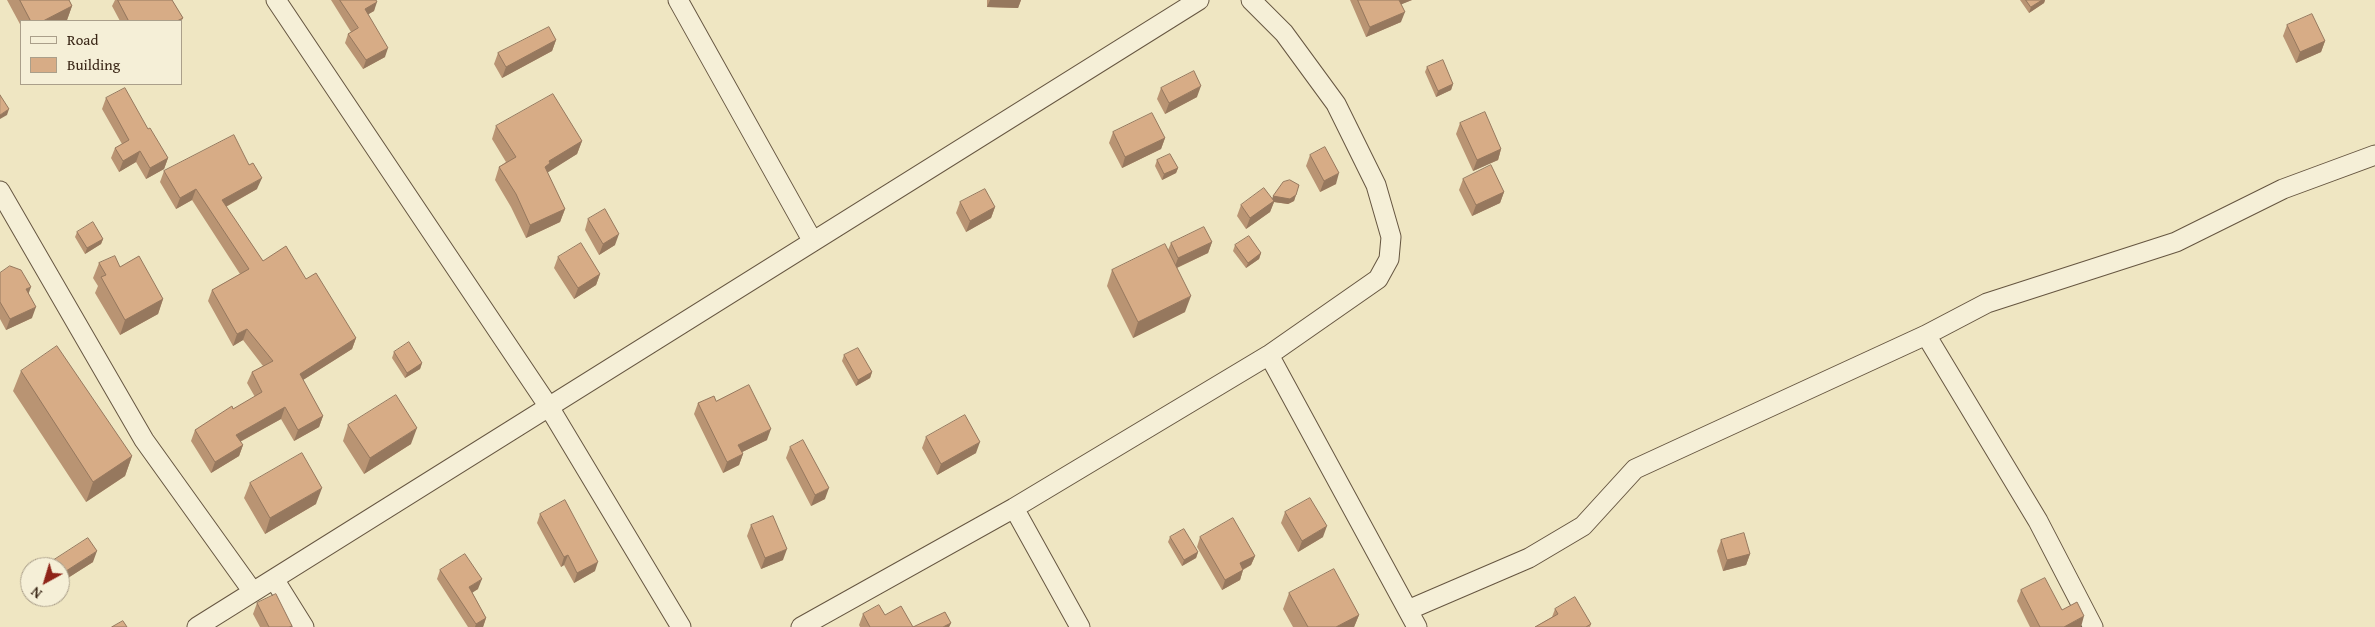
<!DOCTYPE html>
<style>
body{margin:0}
#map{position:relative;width:2375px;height:627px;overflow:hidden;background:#efe6c2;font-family:"Gentium Book Plus",serif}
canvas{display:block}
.legend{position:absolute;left:20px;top:20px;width:162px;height:65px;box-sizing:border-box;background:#f5efd7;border:1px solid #aa9f8a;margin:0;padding:6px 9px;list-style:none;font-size:15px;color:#392616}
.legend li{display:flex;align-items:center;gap:10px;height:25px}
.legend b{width:25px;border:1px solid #aa9f8a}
.north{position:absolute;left:20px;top:557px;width:50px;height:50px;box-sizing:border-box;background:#f5efd7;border:1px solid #aa9f8a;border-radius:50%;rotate:219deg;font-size:14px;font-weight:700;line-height:20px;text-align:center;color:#392616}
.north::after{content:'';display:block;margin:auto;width:18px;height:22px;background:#8f2418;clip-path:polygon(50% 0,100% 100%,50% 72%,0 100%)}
</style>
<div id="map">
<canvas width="2375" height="627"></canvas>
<ul class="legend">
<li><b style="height:6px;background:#f5efd7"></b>Road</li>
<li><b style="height:14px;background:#d7ac86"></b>Building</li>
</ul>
<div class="north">N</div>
</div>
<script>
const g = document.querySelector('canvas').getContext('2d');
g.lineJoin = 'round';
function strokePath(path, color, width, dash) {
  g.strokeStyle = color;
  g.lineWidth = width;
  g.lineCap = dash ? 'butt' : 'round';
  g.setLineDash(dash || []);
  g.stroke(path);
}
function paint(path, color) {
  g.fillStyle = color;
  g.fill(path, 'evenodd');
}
const street = new Path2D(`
 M276,0L549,407L681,627
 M678,0L812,240
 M1251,0L1284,33L1336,104L1376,185L1391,237L1389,259L1378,279L1269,355L1417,627
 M0,191L144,440L253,592
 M1926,335L2038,521L2093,627
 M1014,508L1080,627
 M274,579L304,627
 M1408,610L1529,558L1583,526L1635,469L1926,335L1987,303L2176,242L2283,189L2375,155
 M197,627L1199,0
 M801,627L1014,508L1269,355`);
strokePath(street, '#665641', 21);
strokePath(street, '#f5efd7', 19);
paint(new Path2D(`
 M7,0H69L72,6L67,20L65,21H21V26Z
 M115,0H172L183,18L181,22L120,21L112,6Z
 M331,0H376L374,11L368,14L385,57L363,69L345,43L348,34L351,32Z
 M987,0H1021L1018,8L987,7Z
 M1350,0H1412L1401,4V22L1366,37Z
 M2020,0H2045L2044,3L2029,13Z
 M2287,25L2325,41L2321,52L2296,63L2283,36Z
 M556,40L552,51L502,78L494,64L498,53Z
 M1427,67L1453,84L1451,90L1436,97L1425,72Z
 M1161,88L1197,97L1165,114L1157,99Z
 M106,98L148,129L168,158L164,169L146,179L136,162L119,172L111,158L115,148L122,144L102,109Z
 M1460,123L1501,149L1498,160L1473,171L1456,134Z
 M496,126L582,141L577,154L547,172L565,209L560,222L526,238L511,207L495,180L499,167L506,162L492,139Z
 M1113,132L1165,138L1161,149L1122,168L1109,143Z
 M1310,155L1336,184L1320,192L1306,166Z
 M1157,160L1178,168L1176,173L1162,180L1155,166Z
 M164,171L257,189L226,207L263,261L306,279L356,338L352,349L303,380L323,416L319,427L294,441L281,419L240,442L243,445L239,456L211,473L191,441L195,430L255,397L247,383L252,372L263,366L243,340L233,346L208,301L212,290L240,274L192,200L176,209L160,182Z
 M1463,179L1504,192L1500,203L1472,216L1459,190Z
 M1299,185L1294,201L1288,204L1274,202L1270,212L1246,229L1237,216L1241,205L1272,199Z
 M960,202L995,207L991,218L966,232L956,213Z
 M588,219L615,245L599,255L585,230Z
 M77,232L103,239L101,244L85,254L75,237Z
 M1212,242L1208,253L1177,268L1185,312L1133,338L1107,286L1112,270L1168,250L1171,243Z
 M1235,245L1261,253L1259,259L1246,268L1233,251Z
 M558,257L600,274L596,285L574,299L554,268Z
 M99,263L120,267L163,299L158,314L120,335L95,293L98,286L93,278Z
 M0,273L29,294L32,318L6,330L0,319Z
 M394,352L422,363L420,369L405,378L392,358Z
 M844,355L872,372L870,378L856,386L842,361Z
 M21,371L132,456L125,476L86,502L13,391Z
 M716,401L767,440L742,452L743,454L739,465L723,473L694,414L698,403Z
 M348,425L411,444L364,474L343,441Z
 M926,437L976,453L937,475L922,448Z
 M790,447L825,499L811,506L786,458Z
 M250,483L316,504L265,534L244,498Z
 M1285,512L1323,537L1298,552L1281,523Z
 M540,514L595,571L574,583L564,565L561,567L537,523Z
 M751,525L783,560L761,569L747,536Z
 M1170,537L1198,552L1196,558L1182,566L1168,542Z
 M1200,537L1255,556L1251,565L1243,570L1240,580L1222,590L1197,547Z
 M1721,540L1750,554L1746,565L1723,571L1717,551Z
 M54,560L93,562L60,583V567H52Z
 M440,570L478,589L472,592L486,618L483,627H468L437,579Z
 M2021,590L2062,610L2081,627H2030L2017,601Z
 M1289,593L1359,615L1354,627H1293L1283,609Z
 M257,603L291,627H260L253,614Z
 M1555,609L1591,624L1590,627H1535L1552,617Z
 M863,614L885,615L913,627L951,623L949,627H860L859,625Z`), '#b99473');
paint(new Path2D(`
 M990,0H1021L1018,8L987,7Z
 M1397,0H1412L1395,7Z
 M2042,0H2045L2044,3L2029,13L2031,7Z
 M377,2L374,11L362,18L365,9Z
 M72,6L67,20L65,21H43Z
 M1405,12L1401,22L1366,37L1370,27Z
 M556,40L552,51L502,78L506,67Z
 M2325,41L2321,52L2296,63L2300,52Z
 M388,48L385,57L363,69L366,60Z
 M1453,84L1451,90L1436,97L1438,91Z
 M1201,86L1197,97L1165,114L1169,103Z
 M9,109L7,115L0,119V115Z
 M1165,138L1161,149L1122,168L1125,157Z
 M582,141L577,154L547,173L545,167L549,161Z
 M1501,149L1498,160L1473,171L1477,160Z
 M140,151L136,162L119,172L123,161Z
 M168,158L164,169L146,179L150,168Z
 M1178,168L1176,173L1162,180L1164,174Z
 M1339,173L1336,184L1320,192L1324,181Z
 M262,178L257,189L218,211L222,200Z
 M196,189L192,200L176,209L180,198Z
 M1504,192L1500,203L1472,216L1476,205Z
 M1296,195L1294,201L1288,204L1274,202L1270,212L1246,229L1250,218L1271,202L1273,196Z
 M995,207L991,218L966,232L970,221Z
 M565,209L560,222L526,238L530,225Z
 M619,234L615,245L599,255L603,244Z
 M103,239L101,244L85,254L87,248Z
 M1212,242L1208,253L1174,269L1178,258Z
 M1261,253L1259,259L1246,268L1248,263Z
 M600,274L596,285L574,299L578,288Z
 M31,287L27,298L26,289Z
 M1191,296L1185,312L1133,338L1138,322Z
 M163,299L158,314L120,335L125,320Z
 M36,307L32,318L6,330L10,319Z
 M247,329L243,340L233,346L237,334Z
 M356,338L352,349L295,385L300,374Z
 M422,363L420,369L405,378L407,373Z
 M872,372L870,378L856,386L858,380Z
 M285,407L281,419L232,446L236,435Z
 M323,416L319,427L294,441L298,430Z
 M417,428L411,444L364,474L370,458Z
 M771,429L767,440L734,456L738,445Z
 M980,442L976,453L937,475L941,464Z
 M243,445L239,456L211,473L215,462Z
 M743,454L739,465L723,473L727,462Z
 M132,456L125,476L86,502L93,482Z
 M322,488L316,504L265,534L270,518Z
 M829,488L825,499L811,506L815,495Z
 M1327,526L1323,537L1298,552L1302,541Z
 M787,549L783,560L761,569L765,558Z
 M97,551L93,562L60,583V580L63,573Z
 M1198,552L1196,558L1182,566L1184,560Z
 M1750,554L1746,565L1723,571L1727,560Z
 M568,555L564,565L561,567L564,557Z
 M1255,556L1251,565L1236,573L1240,563Z
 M598,562L595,571L574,583L577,573Z
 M1243,570L1240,580L1222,590L1225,580Z
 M482,579L478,589L466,597L469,587Z
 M1359,615L1354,627H1336Z
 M2084,616L2081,627H2064Z
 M486,618L483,627H475L476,624Z
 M951,623L949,627H943Z`), '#96785e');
const building = new Path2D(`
 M20,0H69L72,6L43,21H31Z
 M118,0H172L183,18L177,21H129Z
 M340,0H376L377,2L365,9L388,48L366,60L348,34L358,28Z
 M1358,0H1399L1405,12L1370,27Z
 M2026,0H2042L2031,7Z
 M2312,14L2325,41L2300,52L2287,25Z
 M549,27L556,40L506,67L498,53Z
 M1443,60L1453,84L1438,91L1427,67Z
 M1194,71L1201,86L1169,103L1161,88Z
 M125,88L148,129L150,128L168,158L150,168L140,151L123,161L115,148L129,140L106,98Z
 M553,94L582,141L549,161L550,163L545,167L565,209L530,225L516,194L499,167L516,157L496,126Z
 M0,95L9,109L0,115Z
 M1485,112L1501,149L1477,160L1460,123Z
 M1152,113L1165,138L1125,157L1113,132Z
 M234,135L249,165L253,163L262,178L222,200L263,261L286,246L306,279L316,273L356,338L300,374L323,416L298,430L285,407L236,435L243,445L215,462L195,430L232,406L233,409L262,392L252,372L273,361L247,329L237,334L212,290L249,269L196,189L180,198L164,171Z
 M1325,147L1339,173L1324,181L1310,155Z
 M1170,154L1178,168L1164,174L1157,160Z
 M1491,165L1504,192L1476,205L1463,179Z
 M1290,180L1299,185L1296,195L1290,199L1273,196L1283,182Z
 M1264,188L1274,201L1250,218L1241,205Z
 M985,189L995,207L970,221L960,202Z
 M605,209L619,234L603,244L588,219Z
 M93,222L103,239L87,248L77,232Z
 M1204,227L1212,242L1178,258L1171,243Z
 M1249,236L1261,253L1248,263L1235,245Z
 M581,243L600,274L578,288L558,257Z
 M1165,244L1191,296L1138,322L1112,270Z
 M115,256L120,267L139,256L163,299L125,320L101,277L106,275L99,263Z
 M10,266L21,270L31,287L26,289L36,307L10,319L0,302V273Z
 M409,342L422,363L407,373L394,352Z
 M57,346L132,456L93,482L21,371Z
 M858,348L872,372L858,380L844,355Z
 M749,385L771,429L738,445L743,454L727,462L698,403L714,396L716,401Z
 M396,395L417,428L370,458L348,425Z
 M965,415L980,442L941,464L926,437Z
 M803,440L829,488L815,495L790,447Z
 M302,453L322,488L270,518L250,483Z
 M1310,498L1327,526L1302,541L1285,512Z
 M565,500L598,562L577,573L568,555L564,557L540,514Z
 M773,516L787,549L765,558L751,525Z
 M1233,518L1255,556L1240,563L1243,570L1225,580L1200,537Z
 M1184,529L1198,552L1184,560L1170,537Z
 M1744,533L1750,554L1727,560L1721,540Z
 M88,538L97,551L63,573L60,569V567H59L54,560Z
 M465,554L482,579L469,587L486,618L476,624L440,570Z
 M1334,569L1359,615L1336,627H1308L1289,593Z
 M2045,578L2062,610L2077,602L2084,616L2064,627H2040L2021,590Z
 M276,594L292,626L289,627H269L257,603Z
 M1575,597L1591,624L1586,627H1535L1558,614L1555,609Z
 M879,605L885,615L901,606L913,627L945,612L951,623L943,627H870L863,614Z
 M123,621L127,627H112Z`);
paint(building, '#d7ac86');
strokePath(building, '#96785e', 1);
</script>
